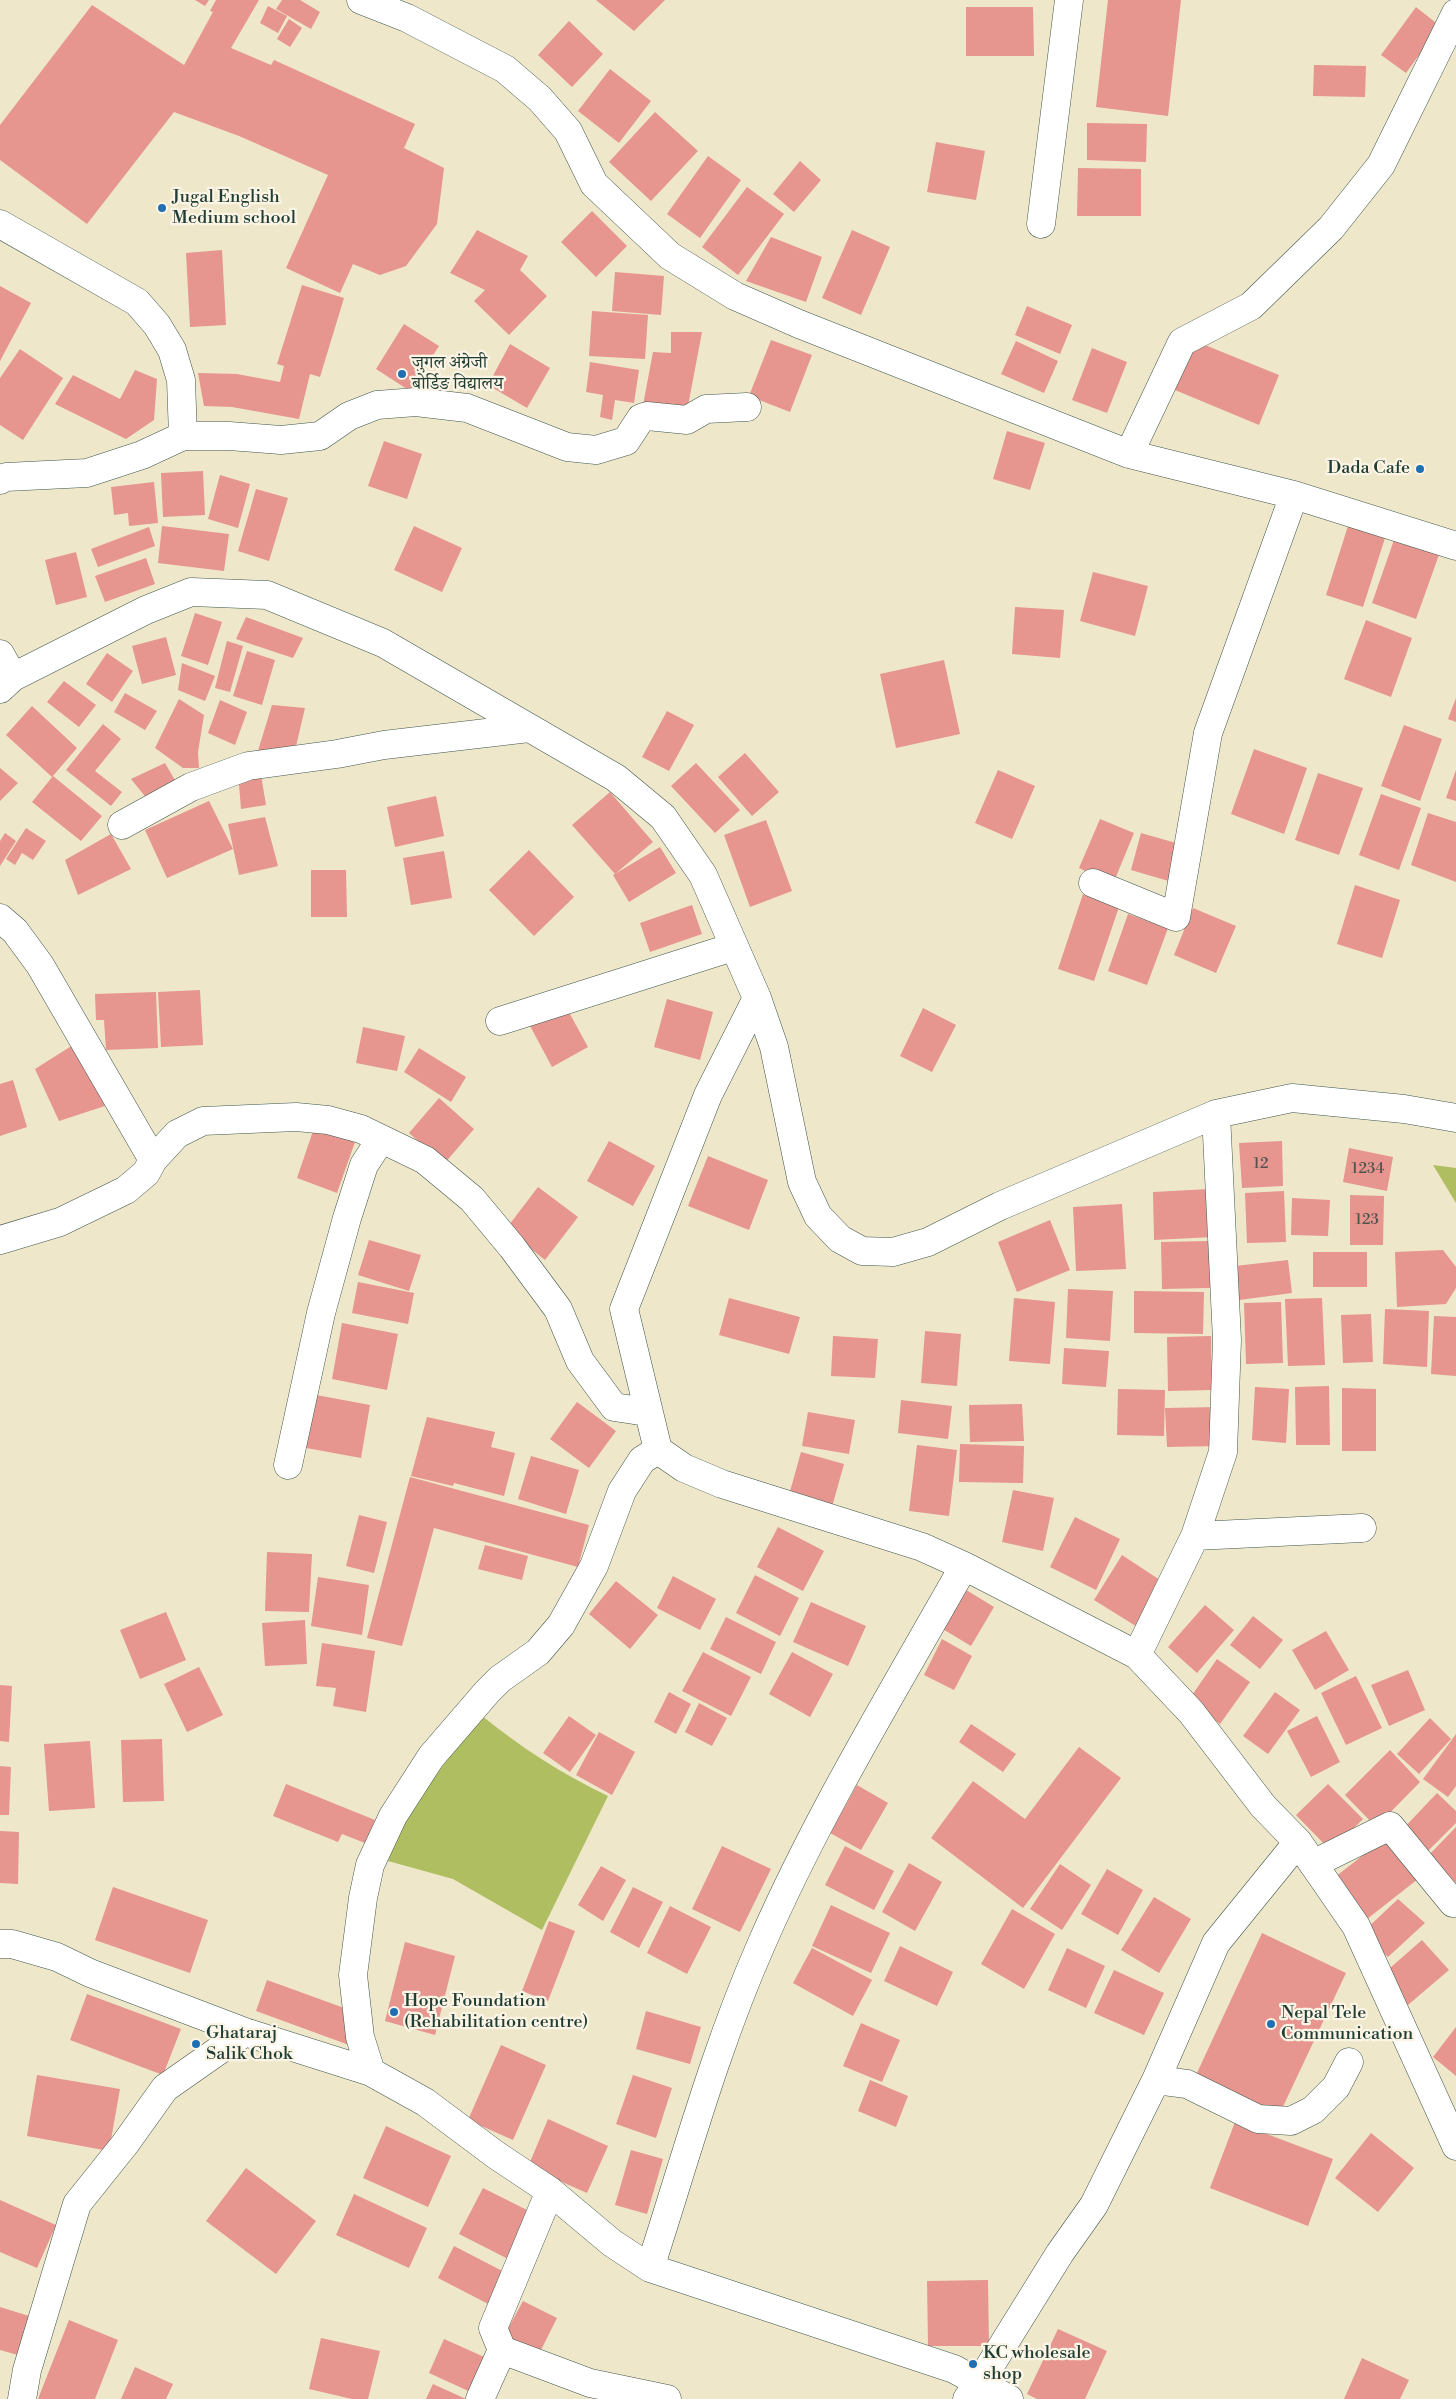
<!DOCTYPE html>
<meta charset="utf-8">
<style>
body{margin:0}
canvas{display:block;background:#efe7ca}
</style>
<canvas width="1456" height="2399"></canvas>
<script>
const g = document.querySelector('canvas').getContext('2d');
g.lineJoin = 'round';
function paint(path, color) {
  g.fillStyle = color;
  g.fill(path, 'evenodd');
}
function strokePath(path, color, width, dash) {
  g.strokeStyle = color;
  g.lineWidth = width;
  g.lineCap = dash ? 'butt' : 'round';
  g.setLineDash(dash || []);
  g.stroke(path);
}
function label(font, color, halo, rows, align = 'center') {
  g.font = font + ' "Libre Bodoni","Noto Serif Devanagari",serif';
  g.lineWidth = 4.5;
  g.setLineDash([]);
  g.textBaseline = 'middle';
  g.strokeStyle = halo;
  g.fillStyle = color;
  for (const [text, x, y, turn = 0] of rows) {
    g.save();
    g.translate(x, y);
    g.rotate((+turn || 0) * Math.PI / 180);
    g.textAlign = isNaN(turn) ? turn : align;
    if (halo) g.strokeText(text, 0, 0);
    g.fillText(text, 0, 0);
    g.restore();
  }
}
paint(new Path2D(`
 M1433,1165L1456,1168V1203Z
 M481,1715C520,1747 562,1774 608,1796L542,1930L453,1879L388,1861L410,1810Z`), '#afbe60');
paint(new Path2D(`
 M195,0H209L205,6Z
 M216,0H259L231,48L271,65L274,60L415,124L404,148L444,168L437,224L406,266L380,275L353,264L340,293L286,268L328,175L239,136L174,112L87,224L0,160V125L92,5L184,65L213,12L210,11Z
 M282,0H300L320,12L311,29L276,9Z
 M596,0H665L634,31Z
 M1108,0H1181L1168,116L1096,107Z
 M268,6L287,16L278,33L260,23Z
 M966,7H1033L1034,56H966Z
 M1416,7L1440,26L1406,73L1381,55Z
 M289,19L302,28L290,47L277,39Z
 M569,21L603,54L572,87L538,55Z
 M1314,65L1366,66L1365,97L1313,96Z
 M610,69L651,101L619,143L578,111Z
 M655,112L698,151L651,201L609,162Z
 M1087,123L1147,124L1146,162L1087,160Z
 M936,142L985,151L976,200L927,192Z
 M708,156L741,180L700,238L667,214Z
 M800,161L821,180L794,212L773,194Z
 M1078,168L1141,169V216H1077Z
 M747,187L784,214L738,275L702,247Z
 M592,211L627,246L596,277L561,242Z
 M477,230L528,256L520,270L547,296L509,335L474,301L485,290L450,273Z
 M852,230L890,247L861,315L822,298Z
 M771,237L822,257L806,302L746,281Z
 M222,250L226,325L190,327L186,253Z
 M615,272L664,276L661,315L612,311Z
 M302,285L344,298L320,377L310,374L299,419L232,407L204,406L198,373L237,374L280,382L284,366L277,364Z
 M0,286L31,303L0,361Z
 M1027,306L1072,325L1060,354L1015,335Z
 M592,311L648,315L645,359L589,356Z
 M404,324L439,346L410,391L376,369Z
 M671,332H702L688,406L643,405L653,352L671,353Z
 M771,340L812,355L790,412L749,396Z
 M1016,341L1058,361L1044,393L1001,374Z
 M1195,341L1279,375L1259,425L1175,390Z
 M510,344L550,368L527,408L488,385Z
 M1092,348L1127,362L1107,413L1072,400Z
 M20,349L63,378L23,440L0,425V378Z
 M590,362L639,370L634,403L615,400L612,420L600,417L603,395L586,392Z
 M135,370L157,379L154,420L126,439L55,404L73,375L120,399Z
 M1007,431L1045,443L1030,490L993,479Z
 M384,441L422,454L407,499L368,486Z
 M203,471L205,515L163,517L161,473Z
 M220,475L250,484L238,528L208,519Z
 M154,482L158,523L129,526L128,513L114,515L111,487Z
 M256,489L288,498L269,561L238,551Z
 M162,526L229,534L224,571L158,563Z
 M414,526L462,548L442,592L394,570Z
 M1348,526L1385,538L1363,607L1326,595Z
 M149,527L155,546L98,567L91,549Z
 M1395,537L1440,552L1416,619L1372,603Z
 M76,552L87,597L56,605L45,560Z
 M146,558L155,584L105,602L95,576Z
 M1093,572L1148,586L1135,636L1080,621Z
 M1015,607L1064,610L1060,658L1012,654Z
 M195,613L222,622L208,665L181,656Z
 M246,617L303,638L293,658L236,639Z
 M1366,620L1412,638L1391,697L1344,679Z
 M166,637L176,675L142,684L132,646Z
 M227,641L243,646L230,692L215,688Z
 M247,651L275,660L262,705L233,696Z
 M107,653L133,671L112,702L86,684Z
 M944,660L960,734L896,748L880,674Z
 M182,663L215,676L205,701L178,690Z
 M64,681L96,705L79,727L47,702Z
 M125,693L157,711L145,730L114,712Z
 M1456,698V722L1448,719Z
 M179,699L204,715L198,752L199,768H183L155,748Z
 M220,700L247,712L235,745L208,733Z
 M272,705L305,708L293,759L257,754Z
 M32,706L77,748L52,777L6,735Z
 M667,711L694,725L669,771L642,757Z
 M103,724L121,739L95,771L122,792L111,806L66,770Z
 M1404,725L1442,739L1420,801L1381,786Z
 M1254,749L1307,768L1284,834L1231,814Z
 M745,753L779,792L752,816L718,777Z
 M165,763L179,787L148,800L131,779Z
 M696,763L740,810L715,833L671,786Z
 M0,768L18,783L0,801Z
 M260,769L266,805L241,809L238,772Z
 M998,770L1035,786L1012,839L975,823Z
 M1456,770V801L1446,798Z
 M1318,773L1363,788L1339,855L1295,840Z
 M53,776L102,816L81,841L32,802Z
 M610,792L653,842L615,874L572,825Z
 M1381,794L1421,808L1399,870L1359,855Z
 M436,796L444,836L395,847L387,807Z
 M209,801L233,849L167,878L145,830Z
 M1428,813L1456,822V882L1411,865Z
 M265,817L278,866L239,875L228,824Z
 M1100,819L1134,833L1113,884L1079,868Z
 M766,820L792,891L750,907L724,835Z
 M26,828L46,841L33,860L22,853L15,865L6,859Z
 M5,833L16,841L0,866V841Z
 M1141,833L1183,845L1172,882L1131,870Z
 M111,834L131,869L78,895L65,860Z
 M660,847L676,873L629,902L613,875Z
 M529,850L574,897L534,936L489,890Z
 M444,851L452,898L411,905L403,858Z
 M311,870H346L347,917H311Z
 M1355,885L1400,900L1382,958L1337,944Z
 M1083,894L1119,907L1094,981L1058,969Z
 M692,905L702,934L650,952L640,923Z
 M1193,908L1236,926L1216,973L1174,955Z
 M1128,914L1168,928L1147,985L1108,971Z
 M200,990L203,1045L161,1047L158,992Z
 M156,992L158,1048L106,1050L104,1020H96L95,994Z
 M667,999L713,1012L700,1060L654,1047Z
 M565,1005L588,1047L552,1067L529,1024Z
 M923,1008L956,1025L932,1072L900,1056Z
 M363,1027L405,1036L397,1071L356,1063Z
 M73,1045L105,1106L59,1121L35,1069Z
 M419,1048L466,1077L451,1102L404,1072Z
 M13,1080L27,1127L0,1136V1084Z
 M439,1098L474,1129L444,1164L409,1133Z
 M314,1128L355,1142L337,1193L297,1178Z
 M609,1141L655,1166L633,1206L587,1181Z
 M1282,1141L1283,1186L1242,1188L1239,1143Z
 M1349,1148L1393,1157L1387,1191L1343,1182Z
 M708,1156L768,1180L749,1230L688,1206Z
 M538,1187L578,1217L545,1260L506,1229Z
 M1210,1189L1213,1237L1154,1240L1153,1192Z
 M1284,1191L1286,1242L1247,1243L1245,1193Z
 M1350,1195L1384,1196L1383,1245H1350Z
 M1292,1198L1330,1200L1328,1236L1291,1235Z
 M1122,1204L1126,1269L1076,1271L1073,1207Z
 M1050,1220L1070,1270L1017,1292L998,1242Z
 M369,1240L421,1255L409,1291L358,1275Z
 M1209,1241L1210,1288L1162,1289L1161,1242Z
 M1443,1250L1456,1267V1288L1446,1304L1397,1307L1395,1252Z
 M1313,1252H1367V1287H1313Z
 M1288,1260L1292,1293L1239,1300L1235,1266Z
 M358,1282L414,1293L408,1324L352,1313Z
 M1068,1289L1113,1291L1110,1341L1066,1338Z
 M1134,1291L1204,1292L1203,1334L1134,1333Z
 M729,1298L800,1317L789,1354L719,1335Z
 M1014,1298L1055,1302L1050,1364L1009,1361Z
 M1322,1298L1325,1365L1288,1366L1285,1299Z
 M1281,1302L1283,1363L1246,1364L1244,1303Z
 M1385,1309L1429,1311L1427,1367L1383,1364Z
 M1371,1314L1373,1362L1343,1363L1341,1315Z
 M1434,1316L1456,1317V1376L1431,1374Z
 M342,1323L398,1334L387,1390L332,1379Z
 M925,1331L961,1334L957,1386L921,1383Z
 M833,1336L878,1339L875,1378L831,1376Z
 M1211,1336L1212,1390L1168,1391L1167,1337Z
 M1064,1348L1109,1351L1106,1387L1062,1384Z
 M1329,1386L1330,1445H1296L1295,1387Z
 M1255,1387L1289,1389L1286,1443L1252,1440Z
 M1342,1388L1376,1389V1451H1342Z
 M1118,1389L1165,1390L1164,1436L1117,1435Z
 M311,1394L370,1405L361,1458L301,1447Z
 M901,1400L952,1406L948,1439L898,1433Z
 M577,1402L616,1431L589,1468L550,1439Z
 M1022,1404L1024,1441L970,1442L969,1405Z
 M1219,1407V1446L1167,1447L1165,1408Z
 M808,1412L855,1420L849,1454L802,1446Z
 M427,1417L495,1432L491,1447L515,1453L504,1496L454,1483L453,1486L411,1476Z
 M960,1444L1024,1446L1023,1483L959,1482Z
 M917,1445L957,1450L949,1516L909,1511Z
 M801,1452L844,1464L832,1507L789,1495Z
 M531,1456L579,1470L566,1514L518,1499Z
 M410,1477L589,1525L578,1567L434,1528L402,1646L367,1638Z
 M1013,1490L1054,1498L1043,1551L1002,1542Z
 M359,1515L387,1522L374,1573L346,1566Z
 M1075,1517L1120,1539L1096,1590L1050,1567Z
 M778,1527L824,1551L803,1591L757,1567Z
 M485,1545L528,1556L522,1580L478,1569Z
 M267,1552L312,1554L309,1612L265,1611Z
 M1122,1555L1166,1584L1139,1628L1094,1600Z
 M755,1575L799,1598L780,1636L736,1613Z
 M673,1576L716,1599L700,1630L657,1608Z
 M318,1577L369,1585L362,1635L311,1626Z
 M616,1581L658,1615L630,1649L589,1614Z
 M963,1588L994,1607L971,1646L941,1628Z
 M811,1602L866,1626L848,1666L793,1642Z
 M1205,1605L1234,1630L1197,1673L1168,1647Z
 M166,1612L186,1660L140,1679L120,1630Z
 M1253,1616L1283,1640L1260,1669L1230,1645Z
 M726,1617L776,1642L761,1674L710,1649Z
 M305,1620L307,1664L265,1666L262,1623Z
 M1326,1631L1349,1670L1315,1690L1292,1650Z
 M942,1639L972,1656L954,1690L924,1675Z
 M322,1643L375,1651L366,1712L333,1706L336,1688L316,1686Z
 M703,1652L751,1677L731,1716L682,1691Z
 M792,1652L833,1674L810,1717L769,1694Z
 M1217,1659L1250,1682L1220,1724L1188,1701Z
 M199,1667L223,1715L187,1732L164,1684Z
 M1408,1670L1425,1710L1389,1726L1371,1685Z
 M1356,1676L1382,1728L1346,1745L1321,1693Z
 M0,1685L12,1686L9,1742L0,1741Z
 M669,1692L691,1704L676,1734L654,1722Z
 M1275,1692L1300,1710L1268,1754L1243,1736Z
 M699,1703L727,1718L712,1746L685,1732Z
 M569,1716L596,1735L570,1772L543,1753Z
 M1317,1716L1340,1762L1311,1777L1287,1731Z
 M1430,1718L1451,1739L1419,1774L1397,1754Z
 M971,1724L1016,1754L1003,1772L959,1742Z
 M599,1732L635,1752L612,1795L576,1775Z
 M1456,1734V1786L1448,1797L1423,1779Z
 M162,1739L164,1801L123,1802L121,1740Z
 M90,1741L95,1808L49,1811L44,1744Z
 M1079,1747L1121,1778L1023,1908L931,1838L973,1781L1025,1819Z
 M1390,1750L1420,1782L1376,1827L1345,1795Z
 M0,1766L11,1767L9,1815H0Z
 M286,1784L375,1820L365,1843L342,1834L338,1842L273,1816Z
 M1328,1784L1363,1819L1331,1851L1296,1815Z
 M857,1785L888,1803L861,1850L830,1833Z
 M1437,1793L1456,1811V1823L1424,1855L1400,1832Z
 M1456,1827V1883L1428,1856Z
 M0,1831L19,1832L18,1884L0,1883Z
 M1385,1838L1418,1879L1362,1923L1330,1881Z
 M722,1846L771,1869L740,1932L692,1909Z
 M845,1846L894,1871L874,1910L825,1885Z
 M909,1863L942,1882L915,1931L882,1912Z
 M1060,1864L1091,1885L1062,1930L1030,1909Z
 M601,1866L626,1880L603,1921L578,1905Z
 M1107,1869L1143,1890L1118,1935L1081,1914Z
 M113,1887L208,1920L190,1973L95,1940Z
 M633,1887L663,1902L639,1948L610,1932Z
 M1154,1897L1191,1919L1159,1973L1121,1950Z
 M1398,1899L1425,1923L1388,1957L1362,1933Z
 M831,1905L890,1933L871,1973L812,1946Z
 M670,1906L711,1927L687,1974L647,1953Z
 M1012,1909L1055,1934L1024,1989L981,1964Z
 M549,1921L575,1931L548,2001L522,1991Z
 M1262,1933L1346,1973L1279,2115L1196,2075Z
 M1422,1940L1449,1970L1408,2005L1382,1975Z
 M405,1942L455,1956L435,2035L385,2021Z
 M900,1946L953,1972L937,2006L884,1981Z
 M812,1948L872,1980L853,2016L793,1983Z
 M1067,1948L1105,1966L1086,2008L1048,1990Z
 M1114,1970L1164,1993L1144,2035L1094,2013Z
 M267,1980L347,2009L349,2045L256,2011Z
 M87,1994L181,2029L163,2075L70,2040Z
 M646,2011L701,2027L690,2064L636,2049Z
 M861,2023L900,2040L882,2082L843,2066Z
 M1456,2027V2076L1433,2057Z
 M501,2045L546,2065L513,2140L468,2120Z
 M37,2075L120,2089L109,2151L27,2136Z
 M633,2075L672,2088L656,2138L616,2124Z
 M870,2080L908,2096L896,2127L858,2111Z
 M548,2119L608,2146L587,2193L528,2167Z
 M1235,2122L1333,2159L1308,2226L1210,2188Z
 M386,2126L451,2156L428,2207L363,2178Z
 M1371,2133L1414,2168L1378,2212L1335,2178Z
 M631,2150L663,2159L647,2214L615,2205Z
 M246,2168L316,2221L276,2274L206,2221Z
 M483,2188L537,2215L514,2262L459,2234Z
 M354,2194L427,2228L409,2268L336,2235Z
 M0,2200L56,2225L37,2268L0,2252Z
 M454,2246L512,2276L496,2308L438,2278Z
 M988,2280L989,2346H928L927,2281Z
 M523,2301L557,2318L539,2354L504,2336Z
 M0,2307L29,2316L18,2355L0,2350Z
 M69,2320L118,2340L95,2399H38Z
 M1058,2329L1107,2351L1085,2399H1037L1027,2394Z
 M321,2338L380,2351L368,2399H352L309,2389Z
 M444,2339L491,2360L475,2394L429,2373Z
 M1362,2358L1409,2380L1400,2399H1344Z
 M135,2367L173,2384L166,2399H121Z
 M433,2384L466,2399H426Z`), '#e6958f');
const minor = new Path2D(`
 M361,0L407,18L505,69L540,99L568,131L594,184L670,256L735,296L799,324L1129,454L1294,495L1456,546
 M0,224L137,302L157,325L172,350L181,380L183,436
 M1041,224L1069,0
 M1129,454L1182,342L1251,306L1331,228L1381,165L1456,13
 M0,480L6,477L87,473L142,455L183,436H229L281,440L320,436L349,416L377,405L416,402L467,408L567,447L596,450L626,441L641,418L647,416L687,420L706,409L747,407
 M0,654L13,677
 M0,689L13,677L146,610L191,592L267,595L383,643L616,778L663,817L703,875L757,998L708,1095L624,1309L658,1450L684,1468L722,1484L922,1547L964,1566L1137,1655L1191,1712L1263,1806L1298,1842L1356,1926L1456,2146
 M122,825L191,787L248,766L337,754L384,745L529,728
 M1093,883L1176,917L1208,733L1294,495
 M0,918L15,931L40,965L153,1160
 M757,998L774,1047L802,1182L818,1216L840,1239L862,1251L893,1252L928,1242L1000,1206L1216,1114L1292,1098L1404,1109L1456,1118
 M500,1021L733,947
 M0,1240L60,1222L126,1190L146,1173L153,1160L177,1134L203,1121L296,1117L328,1120L361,1129L425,1160L472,1199L512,1247L558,1309L580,1361L614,1407L647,1412
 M288,1465L321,1313L347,1218L364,1165L381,1139
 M1195,1536L1362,1528
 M1137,1655L1195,1536L1223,1452L1227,1340L1216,1114
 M1313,1864L1390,1826L1453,1903
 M0,1944H12L57,1957L90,1973L245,2032L371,2072L425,2102L496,2155L550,2191L612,2243L650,2268L954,2369L1009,2399
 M371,2072L360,2037L353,1975L363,1898L370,1865L393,1816L431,1757L487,1692L500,1679L538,1652L561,1625L594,1566L622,1491L642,1460L658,1450
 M1156,2080L1187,2084L1258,2119L1291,2121L1313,2110L1336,2087L1349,2062
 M650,2268C685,2160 715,2049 761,1945C818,1814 894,1690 964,1566
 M502,2350L493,2328L550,2191
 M22,2399L27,2370L77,2204L125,2144L165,2088L245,2032
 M480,2399L502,2350L590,2383L667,2399
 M967,2399L980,2382L1060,2253L1094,2205L1156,2080L1216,1943L1298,1842`);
strokePath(minor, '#3e564a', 29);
strokePath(minor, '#fff', 28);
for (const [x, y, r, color] of [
 [162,208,5,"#1f6fb2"],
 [402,374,5,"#1f6fb2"],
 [1420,469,5,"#1f6fb2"],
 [394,2012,5,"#1f6fb2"],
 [1271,2024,5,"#1f6fb2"],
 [196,2044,5,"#1f6fb2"],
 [973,2364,5,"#1f6fb2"]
]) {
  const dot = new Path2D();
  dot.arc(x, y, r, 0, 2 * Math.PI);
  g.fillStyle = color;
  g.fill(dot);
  strokePath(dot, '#fcf5e5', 2);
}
label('15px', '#51534b', null, [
 ["12",1261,1164],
 ["1234",1368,1169],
 ["123",1367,1220]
]);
label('18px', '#1f3d34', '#fcf5e5', [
 ["Jugal English",172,198],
 ["Medium school",172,219],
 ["जुगल अंग्रेजी",412,364],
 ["बोर्डिङ विद्यालय",412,385],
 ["Dada Cafe",1410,469,"right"],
 ["Hope Foundation",404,2002],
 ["(Rehabilitation centre)",404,2023],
 ["Nepal Tele",1281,2014],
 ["Communication",1281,2035],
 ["Ghataraj",206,2034],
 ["Salik Chok",206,2055],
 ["KC wholesale",983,2354],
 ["shop",983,2375]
], 'left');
</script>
